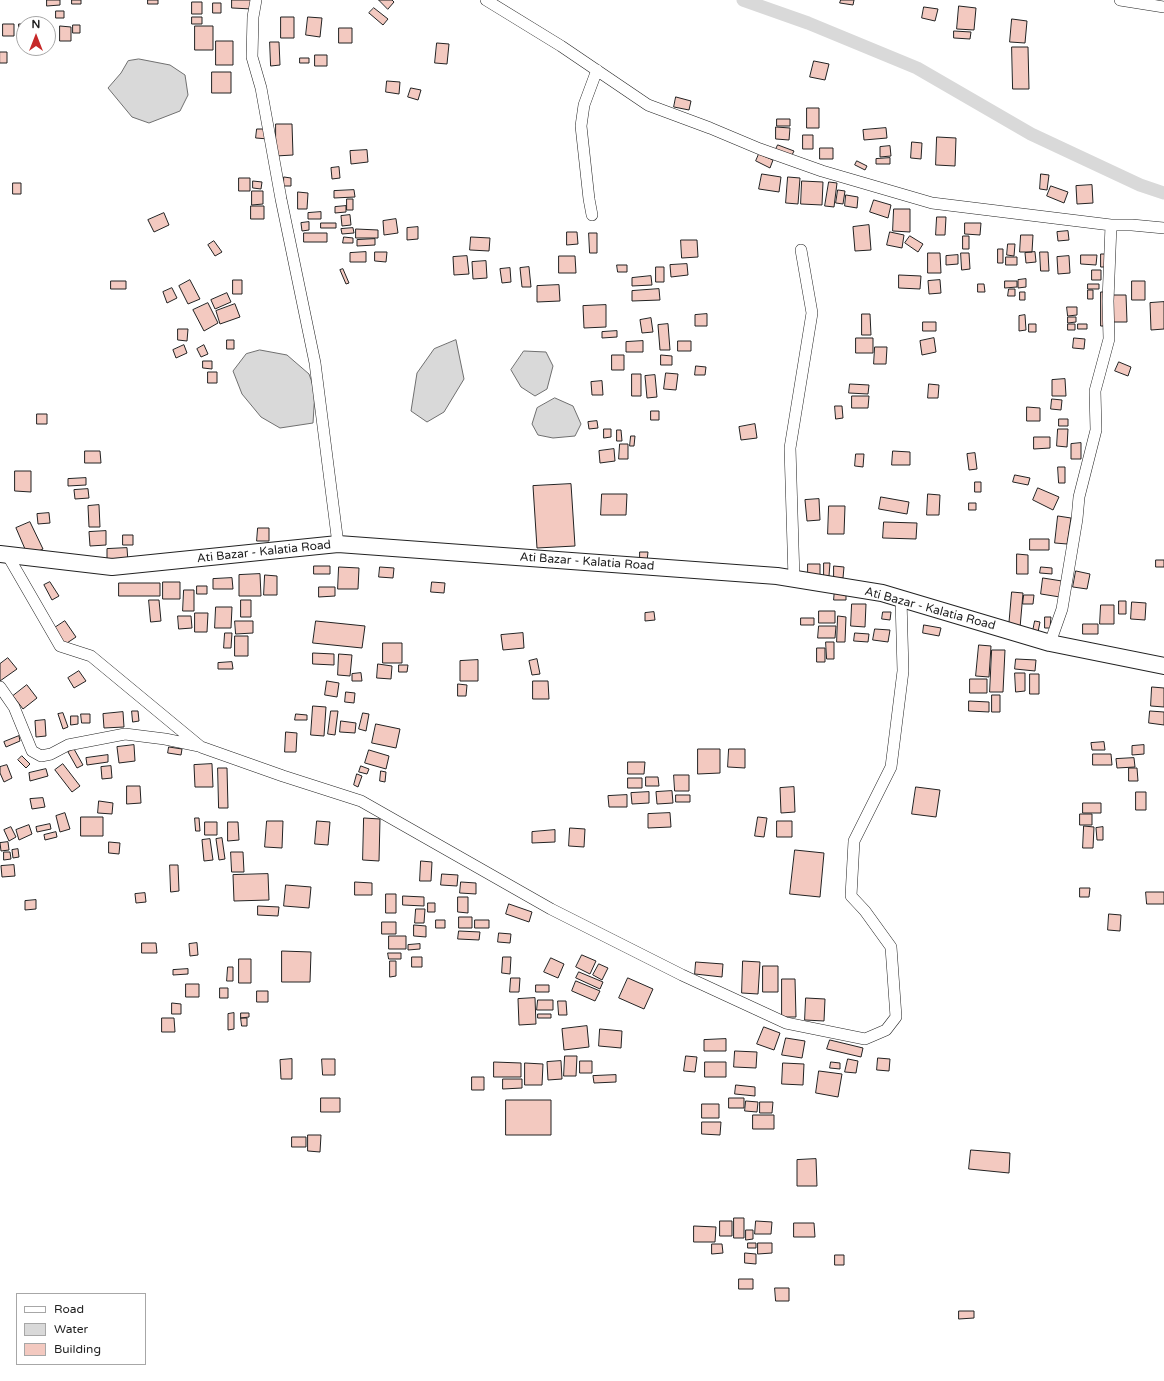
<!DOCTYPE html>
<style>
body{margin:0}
#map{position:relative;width:1164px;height:1381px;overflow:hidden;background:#fff;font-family:"Varela Round",sans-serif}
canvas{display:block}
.legend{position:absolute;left:16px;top:1293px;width:130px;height:72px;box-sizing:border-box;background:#fff;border:1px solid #a7a7a7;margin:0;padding:5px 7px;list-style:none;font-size:12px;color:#222}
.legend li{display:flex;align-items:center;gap:8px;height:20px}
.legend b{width:20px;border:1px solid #a7a7a7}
.north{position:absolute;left:16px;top:16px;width:40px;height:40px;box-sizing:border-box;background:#fff;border:1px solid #a7a7a7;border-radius:50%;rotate:0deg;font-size:11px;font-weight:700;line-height:16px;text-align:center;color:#222}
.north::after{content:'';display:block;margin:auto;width:14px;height:18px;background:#c62828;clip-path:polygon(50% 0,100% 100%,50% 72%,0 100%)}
</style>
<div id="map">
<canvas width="1164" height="1381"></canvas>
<ul class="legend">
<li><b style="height:5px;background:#fff"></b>Road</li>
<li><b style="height:11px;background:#d9d9d9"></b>Water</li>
<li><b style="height:11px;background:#f3c9c0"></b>Building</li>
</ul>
<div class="north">N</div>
</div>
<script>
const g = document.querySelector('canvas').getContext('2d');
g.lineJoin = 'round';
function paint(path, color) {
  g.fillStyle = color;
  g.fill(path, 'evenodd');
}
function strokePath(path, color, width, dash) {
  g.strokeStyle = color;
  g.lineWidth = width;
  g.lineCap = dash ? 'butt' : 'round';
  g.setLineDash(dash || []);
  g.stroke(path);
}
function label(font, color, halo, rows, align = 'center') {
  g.font = font + ' "Varela Round",sans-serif';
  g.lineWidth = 3;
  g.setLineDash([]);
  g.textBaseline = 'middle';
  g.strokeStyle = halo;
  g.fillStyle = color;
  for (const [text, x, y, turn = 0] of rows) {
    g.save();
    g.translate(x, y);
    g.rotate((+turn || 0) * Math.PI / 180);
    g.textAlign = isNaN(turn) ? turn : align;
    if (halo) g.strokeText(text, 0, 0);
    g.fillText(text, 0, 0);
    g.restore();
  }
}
const water = new Path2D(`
 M139,59L170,65L185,75L188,95L180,111L149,123L132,117L108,88L121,73L128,61Z
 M456,340L464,379L444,412L427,422L411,411L417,373L434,349Z
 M260,350L287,355L309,374L315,391L313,423L280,428L261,417L242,394L233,371L246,354Z
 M524,351L546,352L553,366L547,389L535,396L521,387L511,370Z
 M555,398L573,406L581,424L575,436L553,438L538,435L532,424L537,408Z`);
paint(water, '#d9d9d9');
strokePath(water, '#6f6f6f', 1);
strokePath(new Path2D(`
 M743,0L808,23L917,68L1031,134L1140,185L1164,193`), '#d9d9d9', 13);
const building = new Path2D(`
 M47,0H60V5L47,6Z
 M72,0H81V4H72Z
 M148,0H158V4H148Z
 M232,0H252V9L232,8Z
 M379,0H392L394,2L388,9Z
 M841,0H854L853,5L840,3Z
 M192,2H202V14H192Z
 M213,3H221V13H213Z
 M959,6L976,8L974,30L957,29Z
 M924,7L938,9L935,21L922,18Z
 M374,8L388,19L383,25L369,13Z
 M56,11H64V18H56Z
 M192,17H202V24H192Z
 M281,17H294V38H281Z
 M308,17L322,18L320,37L306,35Z
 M1012,19L1027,21L1025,43L1010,42Z
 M3,24H14V36H3Z
 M19,24H24V36H19Z
 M73,25H80V33H73Z
 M60,26L71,27V41H60Z
 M195,26H213V50H195Z
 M339,28H352V43H339Z
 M954,31L971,32L970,39L954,38Z
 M216,41H233V65H216Z
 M270,42H279L280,65L271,66Z
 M437,43L449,44L447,64L435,63Z
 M1012,47H1028L1029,89H1013Z
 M0,52H7V63H0Z
 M315,55H327V66H315Z
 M300,58H309V63H300Z
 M814,61L829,64L825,80L810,77Z
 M212,72H231V93H212Z
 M387,81L400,82L399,94L386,92Z
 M411,88L421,90L418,100L408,97Z
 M676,97L691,101L689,110L674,107Z
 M807,108H819V128H807Z
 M777,119H790V126H777Z
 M276,124H292L293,155L276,156Z
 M776,127L790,128L789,140L776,139Z
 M886,128L887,138L864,140L863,130Z
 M257,129H268V139L256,138Z
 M803,135H813V149H803Z
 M937,137L956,138L955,166L936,165Z
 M912,142L922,143L921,159L911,158Z
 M778,145L794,151L791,157L775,151Z
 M890,146L891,156L880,157V147Z
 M820,148H833V159H820Z
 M367,150L368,162L351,164L350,151Z
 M759,154L773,160L770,168L756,161Z
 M890,158V164H876V159Z
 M857,161L867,166L865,170L855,165Z
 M339,167L340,178L332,179L331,168Z
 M762,174L781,177L779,192L759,189Z
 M1041,174L1049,175L1047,190L1040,189Z
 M284,177L291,178V186H284Z
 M788,177L800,178L798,204L786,203Z
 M239,178H250V191H239Z
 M253,181L262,182L261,189L253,188Z
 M802,181L823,182L822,205L801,204Z
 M829,182L837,183L834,207L825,206Z
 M13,183H21V194H13Z
 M1092,185L1093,203L1077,204L1076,186Z
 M1051,186L1068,192L1064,203L1047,196Z
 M354,190L355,197L334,198V191Z
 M838,190L845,191L843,204L836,203Z
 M252,191H263V204L252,205Z
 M298,192L308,193L307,209H298Z
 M846,195L858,197L857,208L845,206Z
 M347,199H353V210H347Z
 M874,200L891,205L888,218L870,212Z
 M251,206H264V219H251Z
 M346,206V212L335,213V207Z
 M894,209H910V232L893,231Z
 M321,212V219H308V213Z
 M164,213L169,225L154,232L148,220Z
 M350,215L351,225L342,226L341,216Z
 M937,217H946L945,235H936Z
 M396,219L398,233L384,235L383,221Z
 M309,222V230L302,231L301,223Z
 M321,223H336V228H321Z
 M965,223H981L980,235L965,234Z
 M869,225L871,250L855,251L853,227Z
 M418,227V239L407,240V228Z
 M353,228L354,233L342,234L341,229Z
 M356,229L378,230V238H356Z
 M1068,231L1069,240L1058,241L1057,232Z
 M567,232H577L578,244L567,245Z
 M890,232L904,235L902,248L887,245Z
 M304,233H327V242H304Z
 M589,233H597V253H590Z
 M1021,235H1033L1032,252H1020Z
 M910,236L923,244L918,252L905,243Z
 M963,236H969V249H963Z
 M344,237L353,238V243H343Z
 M471,237L490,238L489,251L470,250Z
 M375,239V245L357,246V240Z
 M681,240H697L698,257L682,258Z
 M214,241L222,252L215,256L208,245Z
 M1008,244H1015L1014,256L1007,255Z
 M998,249H1003V263H998Z
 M366,252V262H350V253Z
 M375,252H387L386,262L375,261Z
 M1035,252L1036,262L1026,263L1025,253Z
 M1040,252H1048L1049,271H1041Z
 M928,253H940L941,273H928Z
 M961,253H969L970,269L962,270Z
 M1101,254H1108V267H1101Z
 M958,255V264L946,265V256Z
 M1081,255H1097L1096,265L1081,264Z
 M467,256L469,274L454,275L453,257Z
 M559,256H575L576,273H559Z
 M1069,256L1070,273L1058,274L1057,257Z
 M1006,257H1017V265H1006Z
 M486,261L487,278L473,279L472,262Z
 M687,264L688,275L671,277L670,265Z
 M617,265H627V272H618Z
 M529,267L531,287H522L520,268Z
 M656,267H664V282H656Z
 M510,268L511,282L502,283L500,269Z
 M343,269L349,283L346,284L340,270Z
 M1092,270H1101V280H1092Z
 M899,275L921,276L920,289L899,288Z
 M651,276L652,285L632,286V278Z
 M1026,279V287L1018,288V280Z
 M190,280L200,299L188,304L179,286Z
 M233,280H242V294H233Z
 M940,280L941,293L929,294L928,281Z
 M111,281H126V289H111Z
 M1005,281H1017V287L1005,288Z
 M1132,281H1145V300H1132Z
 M978,284H984L985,292H978Z
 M1088,284H1099V289H1088Z
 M559,285L560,301L537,302V286Z
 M172,288L177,298L167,303L163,292Z
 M659,289L660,300L632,301V291Z
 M1009,289H1015V296H1008Z
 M1088,290H1093V299H1088Z
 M1020,292H1025V300H1020Z
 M1101,292H1106L1107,326H1101Z
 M227,293L231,302L215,309L211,300Z
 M1110,295H1126L1127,322H1111Z
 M1164,302V329L1151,330L1150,303Z
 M208,303L218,323L204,331L193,310Z
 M235,304L240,317L220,324L216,311Z
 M606,305V327L584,328L583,306Z
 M1067,307H1077V315L1068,316Z
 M707,314V326H695V315Z
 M862,314H870L871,335H862Z
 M1025,315L1026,330L1019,331V316Z
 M1068,317H1076V322L1068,323Z
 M651,318L653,332L642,333L640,320Z
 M923,322H936V331H923Z
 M668,324L670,350H660L658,325Z
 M1029,324H1036V332H1029Z
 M1068,324H1075V330H1068Z
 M1078,324H1087V329H1078Z
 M178,329H188L187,341L178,340Z
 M617,331V337L602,338V332Z
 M856,338H873V353H856Z
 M934,338L936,352L922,355L920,341Z
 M1074,338L1085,339L1084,349L1073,348Z
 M227,340H234V349H227Z
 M643,341V352H626V342Z
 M678,341H691V351H678Z
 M184,345L187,353L176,358L173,350Z
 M204,345L208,354L201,357L197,349Z
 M875,347H887L886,364H874Z
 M612,355H624V370H612Z
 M661,355L672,356V365H661Z
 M203,361H212V369L203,368Z
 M1119,362L1131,367L1128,376L1115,371Z
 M696,366L706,367L705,375H695Z
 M208,372H217V383H208Z
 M666,373L678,374L676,390L664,389Z
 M632,374H641V396H632Z
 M655,375L657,397L647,398L645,376Z
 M1065,379L1066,396H1052V380Z
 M602,381L603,395H592L591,382Z
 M850,384L869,385L868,394L849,393Z
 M929,384L939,385L938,398H928Z
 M852,396H869L868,408H852Z
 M1052,399L1062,400L1061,410L1051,409Z
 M835,406H842L843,418L836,419Z
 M1027,407L1040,408V421H1027Z
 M651,411H659V420H651Z
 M37,414H47V424H37Z
 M1059,419H1068V426H1059Z
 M597,421L598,428L589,429L588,422Z
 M755,424L757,438L741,440L739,427Z
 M604,429H611V437L604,438Z
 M1058,429H1068L1067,447L1057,446Z
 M617,430H621L622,441H617Z
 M631,436H635L634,446H630Z
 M1034,437H1050V448L1034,449Z
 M1081,443V459H1071V444Z
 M620,444H628V459H619Z
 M614,449L615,461L600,463L599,451Z
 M85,451H100L101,463H85Z
 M893,451L910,452V465H892Z
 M975,453L977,469L969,470L967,454Z
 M856,454H864L863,467L855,466Z
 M1058,467H1065V483H1059Z
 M15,471H31V492L15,491Z
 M1015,475L1030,478L1028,485L1013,482Z
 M86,478V485L68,486V479Z
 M975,482H981V492H975Z
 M571,484L575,546L537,548L533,486Z
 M1038,488L1059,497L1053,510L1033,500Z
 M88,489L89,498L75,499L74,490Z
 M602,494H627L626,515H601Z
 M928,494L940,495L939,515H927Z
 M881,497L909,502L907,514L879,509Z
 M819,499L820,520L807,521L805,500Z
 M969,503H976V510H969Z
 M99,505L100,527H89L88,506Z
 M829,506H845L844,534H828Z
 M49,513L50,523L38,524L37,514Z
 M1058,516L1071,518L1067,544L1055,543Z
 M30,522L43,549L28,556L16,528Z
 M884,522L917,523L916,539L883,538Z
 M258,528H269V541H257Z
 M106,531V545L90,546L89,532Z
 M123,535H133V545H123Z
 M1030,539H1049V550H1030Z
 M127,548L128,562L107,563V549Z
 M640,552H648L647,561L640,560Z
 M1017,554L1028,555V574H1017Z
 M1156,560H1164V567H1156Z
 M824,563H830L829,576H824Z
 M808,564H820V580L808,579Z
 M314,566H330V574H314Z
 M834,566L844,567L843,578H834Z
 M339,567L359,568L358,589H338Z
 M380,567L394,568L393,578L379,577Z
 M1041,567L1052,568V574L1040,573Z
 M1076,571L1090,574L1087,589L1073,587Z
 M260,574L261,596H239V575Z
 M265,575L277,576V595H264Z
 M232,578L233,589H213V579Z
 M1043,578L1062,581L1060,597L1041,594Z
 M50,582L59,596L52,600L44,585Z
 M163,582H180V599H163Z
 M432,582L445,583L444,593L431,592Z
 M119,583H160V596H119Z
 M197,586H207V594H197Z
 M319,587H335V596L319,597Z
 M835,588L846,589V600H834Z
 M184,590H194V611H183Z
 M1012,592L1023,593L1020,628L1009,627Z
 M1024,595H1034L1033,604H1023Z
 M149,600H159L161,621L151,622Z
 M241,600H251V617H241Z
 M1119,601H1126V614H1119Z
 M1132,602L1146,603L1145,620L1131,619Z
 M852,604H866L865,627L851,626Z
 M1101,605H1114V624H1100Z
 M216,607H232L231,628H215Z
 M819,611H835V623H819Z
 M654,612L655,620L645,621V613Z
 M883,612H891L890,620L882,619Z
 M195,613H208L207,632H195Z
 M178,616H191L192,628L179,629Z
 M838,616L846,617L845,642H837Z
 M1045,617H1051L1050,628H1045Z
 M801,618H814V625H801Z
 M65,621L76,637L64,645L53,629Z
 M235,621H253V633L236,634Z
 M316,621L365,626L362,648L313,643Z
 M1035,621L1040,622L1037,637L1032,636Z
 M1083,624H1098V634H1083Z
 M924,625L941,628L939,636L923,633Z
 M819,626H836L835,638H818Z
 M875,629L890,630L888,642L873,640Z
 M225,633H232L231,648H224Z
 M523,633L524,648L503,650L501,635Z
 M855,633L869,634L868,642L854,641Z
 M235,636H248V656H235Z
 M826,642H834V659H827Z
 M383,643H402V663H383Z
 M979,645L991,646L989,677L976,676Z
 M817,648H825V662H817Z
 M992,650H1005L1003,692H990Z
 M313,653L334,654V665L313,664Z
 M339,654L352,655L350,676L338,675Z
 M8,658L17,669L0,681V664Z
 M537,659L540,674L532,675L529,661Z
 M1016,659L1036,660L1035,671L1015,669Z
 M478,660V681H460V661Z
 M232,662L233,669H218V663Z
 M378,664L392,666L391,679L377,678Z
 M399,665H408L407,672H399Z
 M79,671L86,681L74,688L68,678Z
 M361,673L362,681H352V674Z
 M1015,673H1025V691L1016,692Z
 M1030,674H1039V694H1030Z
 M970,679H987V693H970Z
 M327,681L339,683L337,697L325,695Z
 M533,681H548L549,699H533Z
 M458,684L467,685L466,696H458Z
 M27,685L37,698L23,709L13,696Z
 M1152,687L1164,688V707L1151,706Z
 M346,692L355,693L354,703L345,702Z
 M992,695H1000V712H992Z
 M969,701L989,702V712L969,711Z
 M313,706L326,707L324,736L311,735Z
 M132,711H138L139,721L133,722Z
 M331,711H338L335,735L328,734Z
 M1150,711L1164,712V725L1149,723Z
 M123,712L124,727L104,728L103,714Z
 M63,713L68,727L63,729L58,714Z
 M363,713L369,714L366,731L359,729Z
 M81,714H90V723H82Z
 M296,714L307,715V720H295Z
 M71,716H78V724L71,725Z
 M45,720L46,736L36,737L35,721Z
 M341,721L356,723L355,733L340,732Z
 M376,724L400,729L396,748L372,743Z
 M286,732L297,733L296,752H285Z
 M19,736L20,741L6,747L4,742Z
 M1104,742L1105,750H1092L1091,743Z
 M134,745L135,761L119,763L117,747Z
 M1144,745V754L1132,755V746Z
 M169,747L182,749L181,755L168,753Z
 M74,749L83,765L77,768L68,752Z
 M698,749H720V773L698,774Z
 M729,749H745V768L728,767Z
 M369,750L389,756L386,769L365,763Z
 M1093,754H1111L1112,765H1093Z
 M108,755V762L87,765L86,758Z
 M22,756L30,764L26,768L18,760Z
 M1134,758L1135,767L1117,768L1116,759Z
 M628,762H645L644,774H628Z
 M63,764L80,786L72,792L55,770Z
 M212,764L213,787H195L194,765Z
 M7,765L12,778L4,782L0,773V767Z
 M111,766L112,778L102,779L101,767Z
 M361,766L369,769L367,774L359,772Z
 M218,768H227L228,808H219Z
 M1129,768H1137L1138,781H1129Z
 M46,769L48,776L30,781L29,773Z
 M381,771L386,772L385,782L380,781Z
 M357,774L362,776L358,787L354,785Z
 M674,775H689V791H675Z
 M646,777H658L659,786H646Z
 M628,778H642V788H628Z
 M127,786H140L141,803L127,804Z
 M794,787L795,812L781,813L780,788Z
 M916,787L940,790L936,817L912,814Z
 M672,791L673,803L657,804L656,792Z
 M649,792V803L632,804L631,793Z
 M1136,792H1146V810H1136Z
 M627,795V807H609L608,796Z
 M676,795H690V802H676Z
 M43,798L45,807L32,809L30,799Z
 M99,801L113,803L112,814L98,813Z
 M1083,803H1101V813H1083Z
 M65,813L70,829L60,832L56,816Z
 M670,813L671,827L648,828V814Z
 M1080,814H1092V825H1080Z
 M81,817H103V836H81Z
 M758,817L767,818L764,837L755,836Z
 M195,818H199L200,831H196Z
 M364,818L380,819L379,861L363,860Z
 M267,821H283L282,848L265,847Z
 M317,821L330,822L328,845L315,844Z
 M777,821H792V837H777Z
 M205,822H217V835H205Z
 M228,822H238L239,840L228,841Z
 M50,824L51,829L37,832L36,827Z
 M29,825L32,834L19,840L16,830Z
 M1084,826L1094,827L1093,848H1083Z
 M11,827L16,837L9,841L4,830Z
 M1103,827V840H1097L1096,828Z
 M570,828L585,829L584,847L569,846Z
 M555,830V842L532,843V832Z
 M56,832L57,837L45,840L44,835Z
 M222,838L225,859L219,860L216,839Z
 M210,839L213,860L204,861L202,840Z
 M8,842L9,850L1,851L0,843Z
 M109,842L120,843L119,854L109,853Z
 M18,849L19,857L13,858L12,850Z
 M795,850L824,853L820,897L790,894Z
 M4,852H10L11,859L4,860Z
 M231,852H243L244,872H232Z
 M421,861L432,862L431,881H420Z
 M14,865L15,876L2,877L1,866Z
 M170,865H178L179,891L171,892Z
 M268,874L269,900L234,901L233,875Z
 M442,874L458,875L457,886L441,885Z
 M355,882L372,883V895H355Z
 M461,882L476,883V894L460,893Z
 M286,885L311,887L309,908L284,906Z
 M1080,888H1090L1089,897H1080Z
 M1146,892H1164V904H1147Z
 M145,893L146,902L136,903L135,894Z
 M386,894H396V913H386Z
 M403,896L424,897V906L403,905Z
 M458,897H468V913L458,912Z
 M36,900V909L25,910V901Z
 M428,903H435V912H428Z
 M509,904L532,912L529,922L506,914Z
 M258,906L279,907L278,916L258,915Z
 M416,909H425L424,923H415Z
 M1109,914L1121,915L1120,931L1108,930Z
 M459,917H472V928H459Z
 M436,920H445V928H436Z
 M475,920H489V928H475Z
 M382,922H396V934H382Z
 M414,925L426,926V937L414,936Z
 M459,931L480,932L479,940L458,939Z
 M499,933L511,934L510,943L498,942Z
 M389,936H406V949H389Z
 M142,943H156L157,953H142Z
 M197,943L198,955L190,956L189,944Z
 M420,944V949L408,950V945Z
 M282,951L311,952L310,982H282Z
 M388,953H401V959H389Z
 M582,955L596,961L590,974L576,967Z
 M412,957H422V967H412Z
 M503,957H511L510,974L502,973Z
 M551,958L564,964L558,978L544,972Z
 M239,959H251V983H239Z
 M390,961H396V976L390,977Z
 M743,961L760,962L758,994L742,993Z
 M696,962L723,964L722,977L695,974Z
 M599,964L608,968L602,980L593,975Z
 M763,966H778V992H763Z
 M228,967H233V981H227Z
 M188,969V974L173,975V970Z
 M579,972L603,982L600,989L576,978Z
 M511,978H520L519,992H510Z
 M628,978L653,989L644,1009L619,998Z
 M782,979H795L796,1017H782Z
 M576,981L600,991L595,1001L572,991Z
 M186,984H199V997H186Z
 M536,985H549V992H536Z
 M220,988H228V998H220Z
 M257,991H268V1002H257Z
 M535,998L536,1024L519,1025L518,999Z
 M806,998L825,999L824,1021L805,1020Z
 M538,1000H553V1010H537Z
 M558,1001H566L567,1015H559Z
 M172,1003L181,1004V1014H172Z
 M234,1013V1029L228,1030V1014Z
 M241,1013H249V1017L241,1018Z
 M538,1014H551V1018H538Z
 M162,1018H174L175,1032H162Z
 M241,1018H247V1026H242Z
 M587,1026L589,1047L564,1050L562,1029Z
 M764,1027L780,1033L774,1050L757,1044Z
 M600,1029L622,1031L621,1048L599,1046Z
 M786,1038L805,1041L802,1058L782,1055Z
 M726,1039V1051H704V1040Z
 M830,1040L863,1048L861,1057L827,1049Z
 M735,1051L757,1052L756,1068L734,1067Z
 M565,1056H577L576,1076H564Z
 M686,1056L697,1057L695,1072L684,1071Z
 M878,1058L890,1059L889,1071L877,1070Z
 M292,1059V1079H281L280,1060Z
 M322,1059H335V1075H323Z
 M848,1059L858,1061L856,1073L845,1072Z
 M561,1061L562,1079L548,1080L547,1062Z
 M580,1061H592V1073H580Z
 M494,1062L521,1063V1077H494Z
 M705,1062H726V1077H705Z
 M831,1062L840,1063V1069L830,1068Z
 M525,1063L543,1064L542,1085H525Z
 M783,1063L804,1064L803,1085L782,1084Z
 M819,1071L842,1074L838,1097L816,1093Z
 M616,1075V1082L594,1083L593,1076Z
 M472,1077H484V1090H472Z
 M503,1079H522V1088L503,1089Z
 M736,1085L755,1087V1096L735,1094Z
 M321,1098H340V1112H321Z
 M729,1098H744V1108H729Z
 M506,1100H551V1135H506Z
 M746,1101L758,1102L757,1112L745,1111Z
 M760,1102H773L772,1113H760Z
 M702,1104H719V1118H702Z
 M753,1115H774V1129H753Z
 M702,1122H721L720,1135L702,1134Z
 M308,1135H321L320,1152L308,1151Z
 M292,1137H306V1147H292Z
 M971,1150L1010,1153L1009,1173L969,1169Z
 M816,1159L817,1186H797V1160Z
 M734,1218H744V1238H734Z
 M720,1221H732V1236H720Z
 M756,1221L772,1222L771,1234H755Z
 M794,1223H814L815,1237H794Z
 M694,1226L716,1227L715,1242H694Z
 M746,1230H753V1239L746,1240Z
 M748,1243H756V1248H748Z
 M758,1243H772V1253L758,1254Z
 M712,1244H722L723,1253L712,1254Z
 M745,1253L756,1254V1264L745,1263Z
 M835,1255H844V1265H835Z
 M739,1279H753V1289H739Z
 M775,1288H789V1301H776Z
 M959,1311H974V1318L959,1319Z`);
paint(building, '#f3c9c0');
strokePath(building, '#222', 1);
const street = new Path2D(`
 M256,0L253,17L252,57L261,88L281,199L315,363L338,544
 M486,0L561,46L648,105L710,128L760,149L822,171L932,203L1111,225
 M1120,0L1164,7
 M592,215L589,199L581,126L584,105L597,70
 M8,556L60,646L91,656L201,747L283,776L361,801L551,909L682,975L786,1023L865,1039L886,1030L896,1017L891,947L865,911L851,896L854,841L891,767L903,671L901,599
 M794,579L790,448L812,313L801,250
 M1050,643L1062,609L1077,519L1079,497L1096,430L1095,391L1109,339L1108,301L1111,225H1132L1164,228
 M0,687L14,707L32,751L41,756L51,754L68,745L125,734L165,739L199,746`);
const secondary = new Path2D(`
 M0,554L112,567L338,544L777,576L882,593L1050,643L1164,666`);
strokePath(street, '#222', 12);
strokePath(secondary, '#222', 18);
strokePath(street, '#fff', 11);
strokePath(secondary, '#fff', 16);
label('12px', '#222', '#fff', [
 ["Ati Bazar - Kalatia Road",264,552,-6],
 ["Ati Bazar - Kalatia Road",587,562,4],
 ["Ati Bazar - Kalatia Road",930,609,15]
]);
</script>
